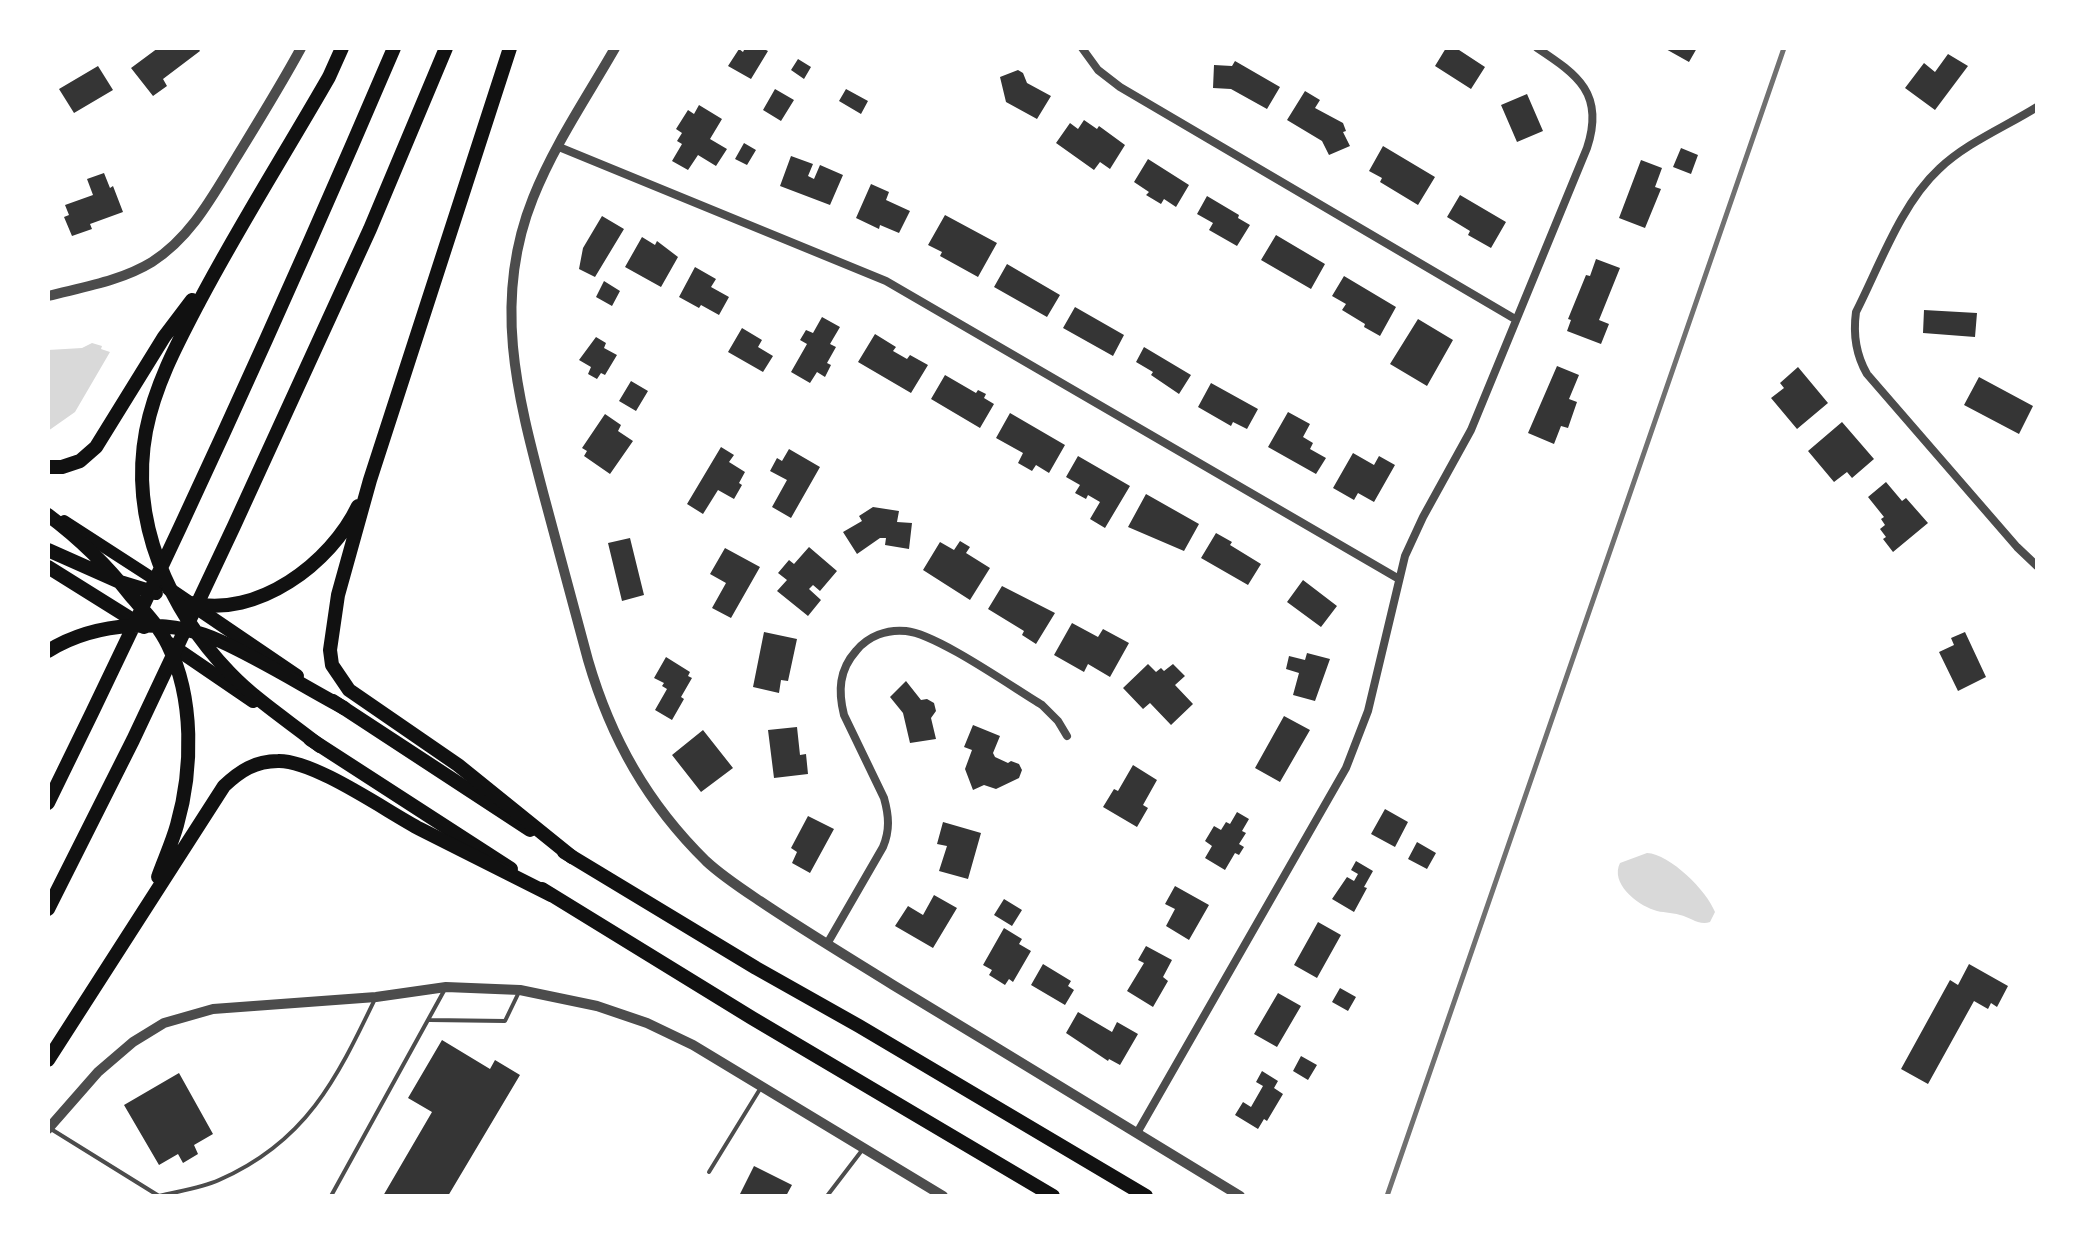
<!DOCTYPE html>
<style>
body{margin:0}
#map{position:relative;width:2085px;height:1244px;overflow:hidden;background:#fff;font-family:Georgia,serif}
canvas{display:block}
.frame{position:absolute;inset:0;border:50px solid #fff;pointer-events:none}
</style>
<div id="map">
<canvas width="2085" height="1244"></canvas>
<div class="frame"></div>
</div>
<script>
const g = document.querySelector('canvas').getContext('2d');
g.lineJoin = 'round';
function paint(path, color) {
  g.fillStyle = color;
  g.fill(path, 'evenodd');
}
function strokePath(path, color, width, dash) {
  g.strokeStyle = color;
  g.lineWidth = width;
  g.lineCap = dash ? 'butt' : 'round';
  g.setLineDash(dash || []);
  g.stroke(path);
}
paint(new Path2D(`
 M92,343L102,346L101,349L110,352L75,412L48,431V350L82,348Z
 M1647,853C1670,854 1707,891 1715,912L1710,922C1699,926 1690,917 1680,915C1671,912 1662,913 1654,910C1636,904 1610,883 1620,863Z`), '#d9d9d9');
paint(new Path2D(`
 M158,48H198L200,51L163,79L167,86L153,96L131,68Z
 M745,48H762L768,51L751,79L728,66L739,49L743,52Z
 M1446,48H1456L1485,67L1471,89L1435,66Z
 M1664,48H1697L1689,62Z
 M1948,54L1968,66L1935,110L1905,88L1924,63L1935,72Z
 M798,59L811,67L804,79L791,70Z
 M1235,61L1280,87L1267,109L1231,89L1213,88L1214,65L1232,66Z
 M98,66L113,90L74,113L59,89Z
 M1018,70L1023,73L1027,83L1051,96L1037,119L1006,102L1000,77Z
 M775,89L794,100L781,121L763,110Z
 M846,89L868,101L861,114L839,101Z
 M1305,91L1320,100L1315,108L1343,123L1346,131L1343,132L1350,146L1329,155L1322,141L1287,120Z
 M1527,94L1543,131L1517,142L1501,105Z
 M699,105L722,119L710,139L727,149L716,166L698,155L688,170L672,161L682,144L677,141L682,133L676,129L688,110L694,114Z
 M1084,120L1097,129L1099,126L1125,145L1110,169L1100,162L1094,170L1056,143L1070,123L1078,129Z
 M744,143L756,150L747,165L735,159Z
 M1383,146L1435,177L1418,205L1380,182L1382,178L1369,171Z
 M1681,148L1698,155L1691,174L1673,167Z
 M791,156L813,164L808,176L814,179L820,165L843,175L830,205L780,186Z
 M1148,159L1189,185L1176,207L1164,199L1161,204L1146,195L1149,192L1134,182Z
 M1641,160L1662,168L1655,187L1661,189L1645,228L1619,218Z
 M104,173L110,188L113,186L123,212L90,224L92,229L72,236L64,217L69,215L65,205L93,195L87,179Z
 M871,184L889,192L886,200L910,211L899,233L880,225L879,229L856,218Z
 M1460,195L1506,222L1491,248L1468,235L1470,231L1447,217Z
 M1207,196L1239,215L1238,218L1250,225L1237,246L1209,230L1213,223L1197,214Z
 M945,215L997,243L978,277L940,256L942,252L928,245Z
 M602,216L624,229L595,277L579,269L583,248Z
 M1276,235L1325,264L1311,289L1261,260Z
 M642,237L655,245L657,241L678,257L661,287L625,267Z
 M1596,259L1620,268L1599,320L1609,324L1601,344L1567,331L1571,320L1568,319L1586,275L1590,276Z
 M1007,264L1060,295L1047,317L994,287Z
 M695,267L716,279L711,287L729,297L719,315L701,305L699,308L679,297Z
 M1344,276L1396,307L1380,336L1364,327L1365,324L1342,310L1346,304L1332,296Z
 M604,281L620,291L612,306L596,297Z
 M1075,307L1124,335L1113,356L1063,328Z
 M1924,310L1977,313L1975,337L1923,333Z
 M822,317L840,327L830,344L836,347L827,363L831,365L825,377L817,372L810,383L791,372L807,344L800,340L806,330L813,333Z
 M1418,319L1453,340L1427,386L1390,364Z
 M742,328L762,340L758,347L773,356L763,372L728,352Z
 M875,334L896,347L893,351L907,359L910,355L928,365L911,393L858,362Z
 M596,337L606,343L604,348L617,355L605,375L601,373L597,379L588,374L591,367L579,360Z
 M1144,347L1191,375L1179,394L1151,375L1153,372L1136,362Z
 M1557,366L1579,375L1569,399L1577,402L1568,428L1561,426L1554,444L1528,433Z
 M1798,367L1828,403L1797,429L1771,398L1784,388L1780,383Z
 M945,375L976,393L978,390L986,394L984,398L994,404L980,428L931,399Z
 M1979,377L2033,406L2019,434L1964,405Z
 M631,381L648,391L636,411L619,401Z
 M1211,383L1258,409L1247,429L1233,422L1231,426L1198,407Z
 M1288,412L1310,424L1303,437L1313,443L1310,449L1326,458L1316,474L1268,447Z
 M1010,413L1065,445L1049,473L1036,465L1032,471L1018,463L1023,453L996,438Z
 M605,414L621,425L618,431L633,441L610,474L584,456L587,451L582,448Z
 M1842,422L1874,459L1852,478L1847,472L1834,482L1808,451Z
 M721,447L734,455L729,462L745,472L739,483L742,485L734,499L718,490L703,514L687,504Z
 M789,449L820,467L791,518L772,507L787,480L770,471L777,458L782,461Z
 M1353,453L1374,465L1379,456L1395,465L1374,502L1358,493L1354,500L1333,488Z
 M1078,456L1130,486L1105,528L1090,519L1100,502L1088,495L1086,499L1075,493L1080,485L1066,477Z
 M1886,482L1902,501L1906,498L1928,523L1893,552L1883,539L1886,537L1880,529L1885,525L1881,519L1884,517L1868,497Z
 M1146,494L1199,524L1184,551L1128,527Z
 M873,507L899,511L897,522L912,523L909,549L885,545L886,538H880L857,554L843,532L862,521L859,516Z
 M1216,533L1232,542L1230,545L1261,564L1248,585L1201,558Z
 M630,538L644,595L622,601L608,543Z
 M960,541L970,547L966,553L990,568L970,600L923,570L940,542L954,550Z
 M809,547L837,571L820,591L813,585L809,589L821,600L808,616L777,591L787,580L778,573L789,560L794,564Z
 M725,548L760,567L731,618L712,608L726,583L710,574Z
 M1303,580L1337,606L1321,627L1287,602Z
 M1002,586L1055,613L1036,644L1022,635L1024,631L988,609Z
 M1072,623L1098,637L1103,629L1129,643L1110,677L1088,664L1084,672L1054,655Z
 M764,632L797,639L788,681L781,680L779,693L753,687Z
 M1965,632L1986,677L1958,691L1939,652L1954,645L1951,638Z
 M1307,653L1330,659L1315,701L1293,695L1299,673L1286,669L1289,656L1305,660Z
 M666,657L690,672L688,676L692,678L681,697L684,699L672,720L655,710L667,689L662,686L664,683L654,678Z
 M1148,664L1156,672L1161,668L1164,671L1173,664L1185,676L1175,685L1193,704L1171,725L1150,703L1143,709L1123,688Z
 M906,681L921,700L927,699L934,703L936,711L931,718L936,739L910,743L903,713L890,697Z
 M1284,716L1310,730L1280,782L1255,768Z
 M973,725L1000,736L993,753L995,757L1008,763L1011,761L1019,764L1022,770L1019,778L996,789L984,785L973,790L965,769L972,750L964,747Z
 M797,727L800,755L806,754L808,774L774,778L768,730Z
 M703,730L733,768L701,792L672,755Z
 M1133,765L1157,780L1143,805L1148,808L1137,827L1103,807L1114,789L1118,791Z
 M1385,809L1408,822L1395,847L1371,834Z
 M1237,812L1249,819L1242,831L1246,833L1239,844L1244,847L1239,855L1235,853L1225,870L1205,858L1212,846L1205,841L1214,826L1221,830L1226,822L1230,824Z
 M808,816L834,829L810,873L792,863L797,852L791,848Z
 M943,822L981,833L968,879L939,871L947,846L937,844Z
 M1417,842L1436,853L1427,869L1408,859Z
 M1356,861L1373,871L1364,887L1367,888L1354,912L1332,899L1347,877L1354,881L1358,874L1351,870Z
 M1175,886L1209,905L1189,940L1166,926L1175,909L1165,904Z
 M934,895L957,908L933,948L895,926L908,906L923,915Z
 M1004,899L1022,910L1012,926L994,915Z
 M1318,922L1341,935L1317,978L1294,965Z
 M1004,928L1022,939L1019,944L1031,951L1013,982L1009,979L1005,985L989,975L992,970L983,965Z
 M1146,946L1172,960L1163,977L1168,981L1153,1007L1127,991L1144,963L1138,960Z
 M1043,964L1071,981L1068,986L1074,990L1065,1005L1031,985Z
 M1969,964L2008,986L1997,1007L1991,1003L1988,1009L1974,1001L1928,1084L1901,1069L1950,980L1958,985Z
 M1340,988L1356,997L1348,1011L1332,1002Z
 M1278,993L1301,1006L1277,1047L1254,1034Z
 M1078,1012L1112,1032L1117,1022L1138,1034L1120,1065L1109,1059L1108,1061L1066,1033Z
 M442,1040L490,1069L495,1060L520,1075L448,1196H383L432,1112L408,1098Z
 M1301,1056L1317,1065L1308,1080L1293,1071Z
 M1262,1071L1278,1081L1274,1088L1283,1094L1267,1121L1264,1119L1258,1129L1235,1115L1243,1102L1251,1107L1263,1086L1256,1082Z
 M179,1073L213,1134L194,1145L198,1154L183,1163L178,1154L159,1165L124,1105Z
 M754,1166L792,1185L786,1196H745L740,1194Z`), '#353535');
strokePath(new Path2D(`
 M430,1020L505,1021L519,992
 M51,1129L159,1196C179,1191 201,1188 219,1180C306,1142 336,1080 375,999
 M709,1172L760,1089
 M331,1196L445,989
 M827,1196L863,1149`), '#4c4c4c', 4);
strokePath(new Path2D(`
 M1082,48L1098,70L1120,87L1515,319
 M2037,107C2005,127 1966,143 1939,169C1901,204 1879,267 1856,312C1853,334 1856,355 1867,374L2017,547L2037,566
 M559,147L886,281L1399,579
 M827,944L883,847C890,830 889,816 884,798L844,715C838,691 839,670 856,651C868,636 887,629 906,631C937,634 1012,687 1042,705L1058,721L1067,736
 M1137,1133L1346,768L1368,711L1405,556L1423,517L1471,430L1587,148C1605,94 1578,75 1537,48`), '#4c4c4c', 8);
strokePath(new Path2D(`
 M615,48C587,97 554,145 533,198C492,300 517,394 544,496C559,551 573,605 588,660C611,739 648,804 706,861C722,876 742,889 760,901C803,930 848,957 893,985C1009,1055 1125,1126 1240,1196
 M48,296C83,287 121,281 152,262C191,237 212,197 236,158C258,122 281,85 301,48
 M48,1129L98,1072L133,1042L164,1023L213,1009L376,997L446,987L520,990L597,1006L647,1023L693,1045L943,1196`), '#4c4c4c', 10);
strokePath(new Path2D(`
 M64,521L163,585`), '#111', 12);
strokePath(new Path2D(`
 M48,567L144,627
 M169,589L297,676
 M168,643L253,701
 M333,701L530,830
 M310,739L511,869
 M564,852L756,968L859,1026L1146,1196
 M542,889L752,1018L1053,1196`), '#111', 14);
strokePath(new Path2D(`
 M510,48L370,480L338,595L330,650L332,665L349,690L458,765L572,857
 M48,467H62L80,461L96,447L164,337L192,300
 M48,515C80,539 106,564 131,596C144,611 159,626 168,645C194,698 193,769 177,825C172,843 164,860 158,877
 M48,550L120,582L156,593
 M191,603C257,619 331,563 358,506
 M48,651C96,621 168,617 220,641C262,660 303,686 344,708
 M320,746C290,722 257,701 230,673C169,610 129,521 146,431C155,385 177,344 199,302C239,226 286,152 329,77L342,48
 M48,803C170,555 285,303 394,48
 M48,909L133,740L234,526L370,229L446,48
 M48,1060L224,786C240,771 255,761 278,761C314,760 386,811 420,829C463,851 507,873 551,895`), '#111', 14);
strokePath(new Path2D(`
 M1387,1196L1784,48`), '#707070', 5);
</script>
